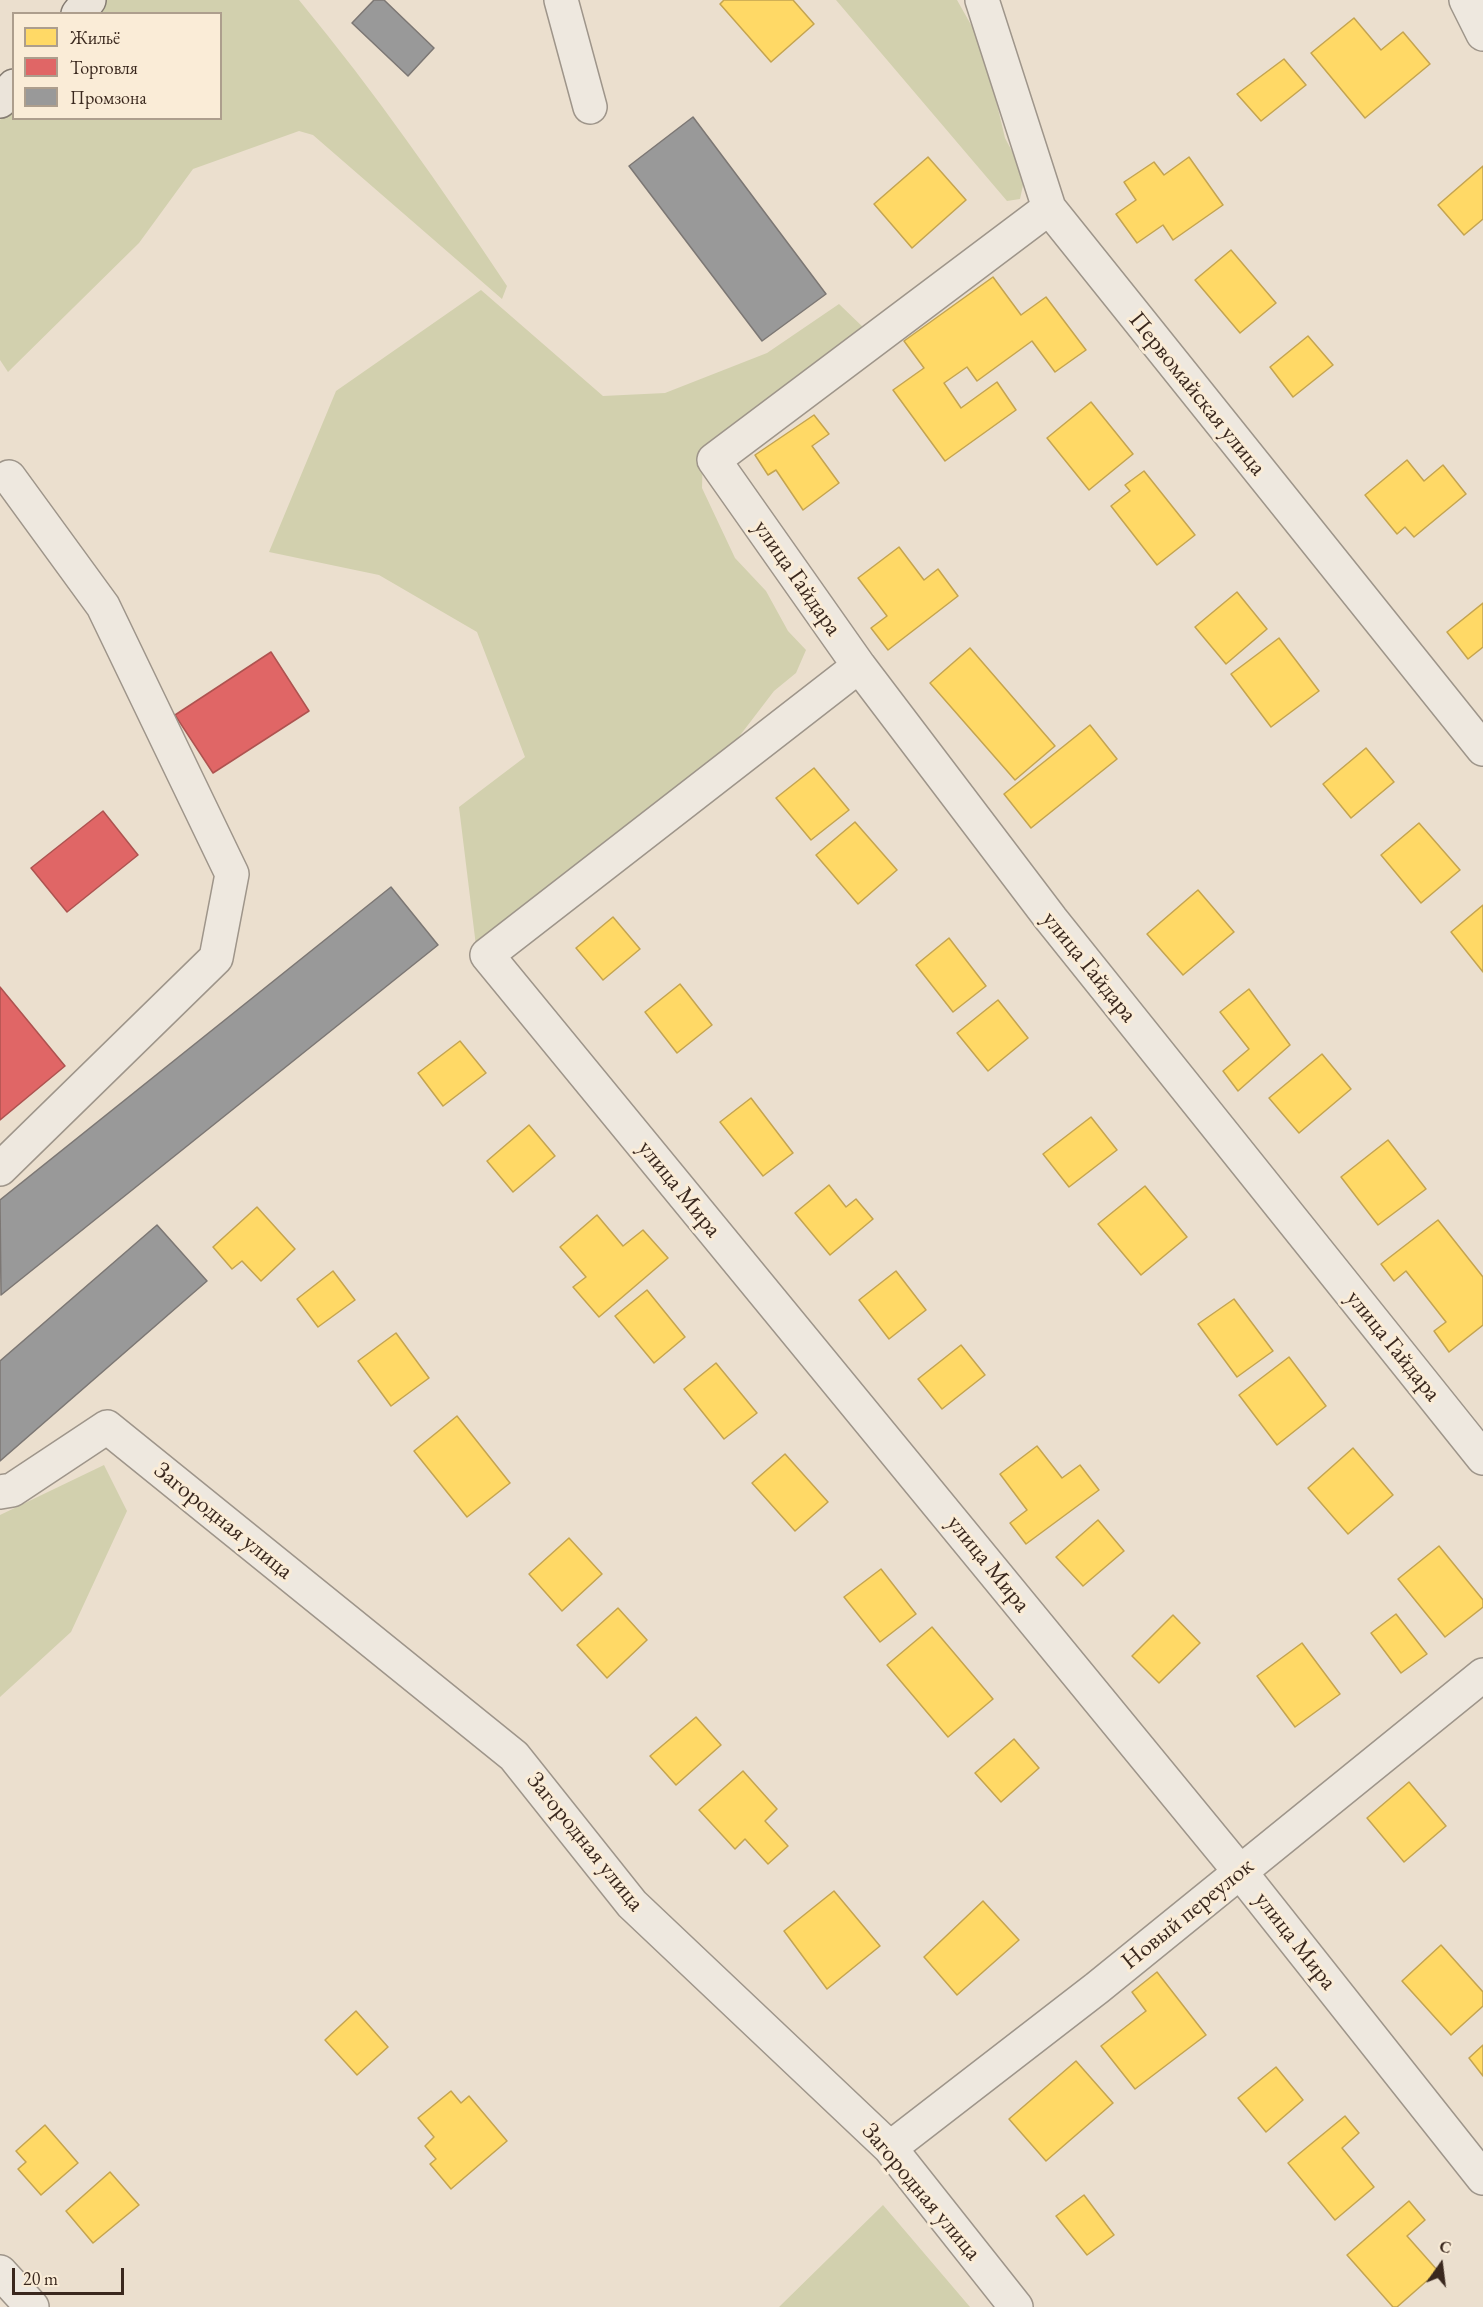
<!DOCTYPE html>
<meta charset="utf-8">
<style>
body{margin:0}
#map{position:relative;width:1483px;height:2307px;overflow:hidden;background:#ebdfce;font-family:"EB Garamond",serif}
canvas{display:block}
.legend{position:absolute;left:12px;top:12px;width:210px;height:108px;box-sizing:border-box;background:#faecd7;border:2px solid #ad9e8d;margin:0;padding:8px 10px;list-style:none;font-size:18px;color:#3a281e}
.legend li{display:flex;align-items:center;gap:12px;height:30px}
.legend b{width:30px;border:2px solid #ad9e8d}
.north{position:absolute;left:1411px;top:2235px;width:60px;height:60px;-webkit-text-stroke:4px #faecd7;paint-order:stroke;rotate:14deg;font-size:16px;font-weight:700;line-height:24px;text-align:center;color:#3a281e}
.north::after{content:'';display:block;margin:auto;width:21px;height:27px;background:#3a281e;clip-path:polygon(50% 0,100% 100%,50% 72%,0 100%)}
.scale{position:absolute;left:12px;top:2268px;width:112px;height:27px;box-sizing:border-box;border:3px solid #3a281e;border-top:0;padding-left:8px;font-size:18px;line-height:21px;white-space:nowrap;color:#3a281e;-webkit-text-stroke:4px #faecd7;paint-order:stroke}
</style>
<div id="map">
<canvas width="1483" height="2307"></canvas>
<ul class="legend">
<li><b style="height:16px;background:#ffd966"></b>Жильё</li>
<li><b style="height:16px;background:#e06666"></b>Торговля</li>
<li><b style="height:16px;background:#999"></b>Промзона</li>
</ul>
<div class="north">С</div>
<div class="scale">20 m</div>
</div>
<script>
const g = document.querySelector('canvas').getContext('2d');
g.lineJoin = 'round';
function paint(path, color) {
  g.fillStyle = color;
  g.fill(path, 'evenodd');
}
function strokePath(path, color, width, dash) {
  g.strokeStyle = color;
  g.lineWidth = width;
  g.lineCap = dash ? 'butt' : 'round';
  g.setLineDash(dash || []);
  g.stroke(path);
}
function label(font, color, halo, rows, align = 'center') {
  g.font = font + ' "EB Garamond",serif';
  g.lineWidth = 6;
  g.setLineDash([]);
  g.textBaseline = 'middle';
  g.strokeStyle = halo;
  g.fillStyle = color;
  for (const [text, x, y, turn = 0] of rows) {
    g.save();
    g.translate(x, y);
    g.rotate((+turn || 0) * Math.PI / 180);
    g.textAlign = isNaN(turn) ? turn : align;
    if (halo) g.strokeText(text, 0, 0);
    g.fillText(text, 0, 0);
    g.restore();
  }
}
paint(new Path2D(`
 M100,0H299C375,92 441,187 507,286L502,299L313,135L299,131L193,169L139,243L8,372L0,360V120L13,106L14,118H220V14L88,13Z
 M836,0H957L983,46L1005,138L1025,176L1020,199L1007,201Z
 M481,290L603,396L665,393L767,353L839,304L866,330L703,451L702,488L735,558L766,591L788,631L806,650L796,673L774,691L738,738L680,788L476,946L459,807L525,757L477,632L379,575L269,552L336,391Z
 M104,1465L127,1511L71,1632L0,1697V1515Z
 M883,2205L970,2307H779Z`), '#d2d0ae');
const homes = new Path2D(`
 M724,0H793L814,24L771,62L720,4Z
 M1354,18L1381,50L1403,32L1430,64L1365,118L1311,53Z
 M1284,59L1306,85L1261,121L1237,94Z
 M928,157L966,200L912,248L874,204Z
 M1189,157L1223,205L1173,240L1163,225L1137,243L1116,214L1136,200L1124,182L1154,162L1164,175Z
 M1483,166V219L1464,235L1438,205Z
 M1231,250L1276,303L1240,333L1195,280Z
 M993,277L1021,315L1046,297L1086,350L1055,372L1032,341L977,381L967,367L944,383L961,408L997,382L1016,410L945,461L893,390L924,368L904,341Z
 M1308,336L1333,365L1293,397L1270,367Z
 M1091,402L1133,454L1089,490L1047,438Z
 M814,415L829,434L812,446L839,483L803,510L776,470L768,475L755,455Z
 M1407,460L1424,481L1443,465L1466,494L1414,537L1405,527L1397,534L1365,495Z
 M1144,471L1195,535L1157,565L1111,506L1130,491L1125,485Z
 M899,547L924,580L938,569L958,596L888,650L871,628L887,616L858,578Z
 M1237,592L1267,629L1226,664L1195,627Z
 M1483,603V647L1468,659L1447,632Z
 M1279,638L1319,691L1271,727L1231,674Z
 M970,648L1055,746L1015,780L930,683Z
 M1090,725L1117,759L1031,828L1004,794Z
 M1366,748L1394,782L1351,818L1323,784Z
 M814,768L849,810L811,840L776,798Z
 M855,822L897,870L858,904L816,855Z
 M1419,823L1460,870L1421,903L1381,855Z
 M1198,890L1234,932L1183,975L1147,934Z
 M1483,905V972L1451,932Z
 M613,917L640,949L603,980L576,948Z
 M949,938L986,986L953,1012L916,965Z
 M680,984L712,1025L677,1053L645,1012Z
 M1249,989L1290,1045L1238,1091L1223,1071L1249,1049L1220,1012Z
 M998,1000L1028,1038L988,1071L957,1033Z
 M460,1041L486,1073L443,1106L418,1073Z
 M1322,1054L1351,1089L1299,1133L1269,1098Z
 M751,1098L793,1153L763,1176L720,1122Z
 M1091,1117L1117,1150L1069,1187L1043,1154Z
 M529,1125L555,1156L513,1192L487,1161Z
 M1388,1140L1426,1189L1378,1225L1341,1177Z
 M829,1185L846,1207L856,1199L873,1219L830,1255L795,1213Z
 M1145,1186L1187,1237L1141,1275L1098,1224Z
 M257,1207L295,1249L261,1281L242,1261L232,1269L213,1247Z
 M597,1215L623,1246L643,1230L668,1258L599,1317L573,1287L586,1277L560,1247Z
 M1438,1220L1483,1277V1325L1449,1352L1434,1331L1446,1322L1406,1271L1394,1281L1381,1264Z
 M333,1271L355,1300L318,1327L297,1299Z
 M896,1271L926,1310L889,1339L859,1300Z
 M647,1290L685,1337L654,1363L615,1316Z
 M1234,1299L1273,1351L1237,1377L1198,1324Z
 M396,1333L429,1378L391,1406L358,1361Z
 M961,1345L985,1375L942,1409L918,1379Z
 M1289,1357L1326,1406L1277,1445L1239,1395Z
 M716,1363L757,1413L724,1439L684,1389Z
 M457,1416L510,1483L467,1517L414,1451Z
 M1037,1446L1062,1478L1080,1465L1099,1490L1026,1544L1010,1523L1027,1510L1000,1474Z
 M1353,1448L1393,1495L1348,1534L1308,1488Z
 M785,1454L828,1502L795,1531L752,1483Z
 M1098,1520L1124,1551L1083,1586L1056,1557Z
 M569,1538L602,1574L562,1611L529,1574Z
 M1439,1546L1483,1600V1607L1445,1637L1398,1579Z
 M881,1569L916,1614L880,1642L844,1597Z
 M618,1608L647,1640L607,1678L577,1645Z
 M1396,1614L1427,1654L1401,1673L1371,1633Z
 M1173,1615L1200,1643L1159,1683L1132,1656Z
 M932,1627L993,1699L948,1737L887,1665Z
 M1302,1643L1340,1694L1295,1727L1257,1676Z
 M696,1717L721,1745L676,1785L650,1756Z
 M1014,1739L1039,1768L1001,1802L975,1773Z
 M743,1771L777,1809L765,1821L788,1846L768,1864L745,1839L735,1849L699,1810Z
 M1409,1782L1446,1826L1404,1862L1367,1818Z
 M834,1891L880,1946L827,1989L784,1931Z
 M983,1901L1019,1940L957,1995L924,1957Z
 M1441,1945L1483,1992V2006L1451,2035L1402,1981Z
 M1157,1972L1206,2035L1135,2089L1101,2046L1146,2011L1132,1992Z
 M356,2011L388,2047L357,2075L325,2040Z
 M1483,2045V2076L1469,2058Z
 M1076,2061L1113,2103L1046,2161L1009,2119Z
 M1276,2067L1303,2100L1266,2132L1238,2098Z
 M451,2091L461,2103L469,2096L507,2141L451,2189L430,2164L436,2159L425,2146L434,2137L418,2118Z
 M1345,2116L1359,2133L1342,2148L1374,2187L1335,2220L1288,2163Z
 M45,2125L78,2163L41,2195L18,2169L26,2162L16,2151Z
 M110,2172L139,2205L93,2243L66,2211Z
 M1084,2195L1114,2235L1087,2255L1056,2216Z
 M1409,2201L1425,2220L1407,2236L1438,2271L1397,2307H1393L1347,2255Z`);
paint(homes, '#ffd966');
strokePath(homes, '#c4a450', 1.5);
const shops = new Path2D(`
 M271,652L309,711L213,773L175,715Z
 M103,811L138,855L67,912L31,868Z
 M0,987L65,1066L0,1120Z`);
paint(shops, '#e06666');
strokePath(shops, '#ae5350', 1.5);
const industry = new Path2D(`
 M374,0H384L434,48L408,76L352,23Z
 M693,117L826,294L762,341L629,166Z
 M391,887L438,945L1,1295L0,1200Z
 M157,1225L207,1281L0,1461V1361Z`);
paint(industry, '#999');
strokePath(industry, '#7c7774', 1.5);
const minor = new Path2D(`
 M561,0L590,107
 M982,0L1049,208L1483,749
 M1466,0L1483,34
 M1049,208L714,460L859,666L1051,919L1483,1458
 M859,666L487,955L1241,1873L1483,2178
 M0,1169L216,958L232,874L103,606L9,477
 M0,1492L12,1490L107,1427L514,1756L632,1904L890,2148L1016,2307
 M890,2148L1097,1988L1483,1675
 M0,2272L32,2307`);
const major = new Path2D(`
 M78,14L89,0
 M0,101L14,86`);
strokePath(minor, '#9e958a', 36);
strokePath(major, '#857c72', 36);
strokePath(minor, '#eee8df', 33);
strokePath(major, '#ebe4da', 33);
label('24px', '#3a281e', '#faecd7', [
 ["Первомайская улица",1197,394,51],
 ["улица Гайдара",797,578,55],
 ["улица Гайдара",1089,967,51],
 ["улица Мира",679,1189,51],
 ["улица Гайдара",1393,1346,51],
 ["Загородная улица",223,1521,39],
 ["улица Мира",988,1564,51],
 ["Загородная улица",585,1842,51],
 ["Новый переулок",1188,1914,-39],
 ["улица Мира",1295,1941,52],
 ["Загородная улица",921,2192,50]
]);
</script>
